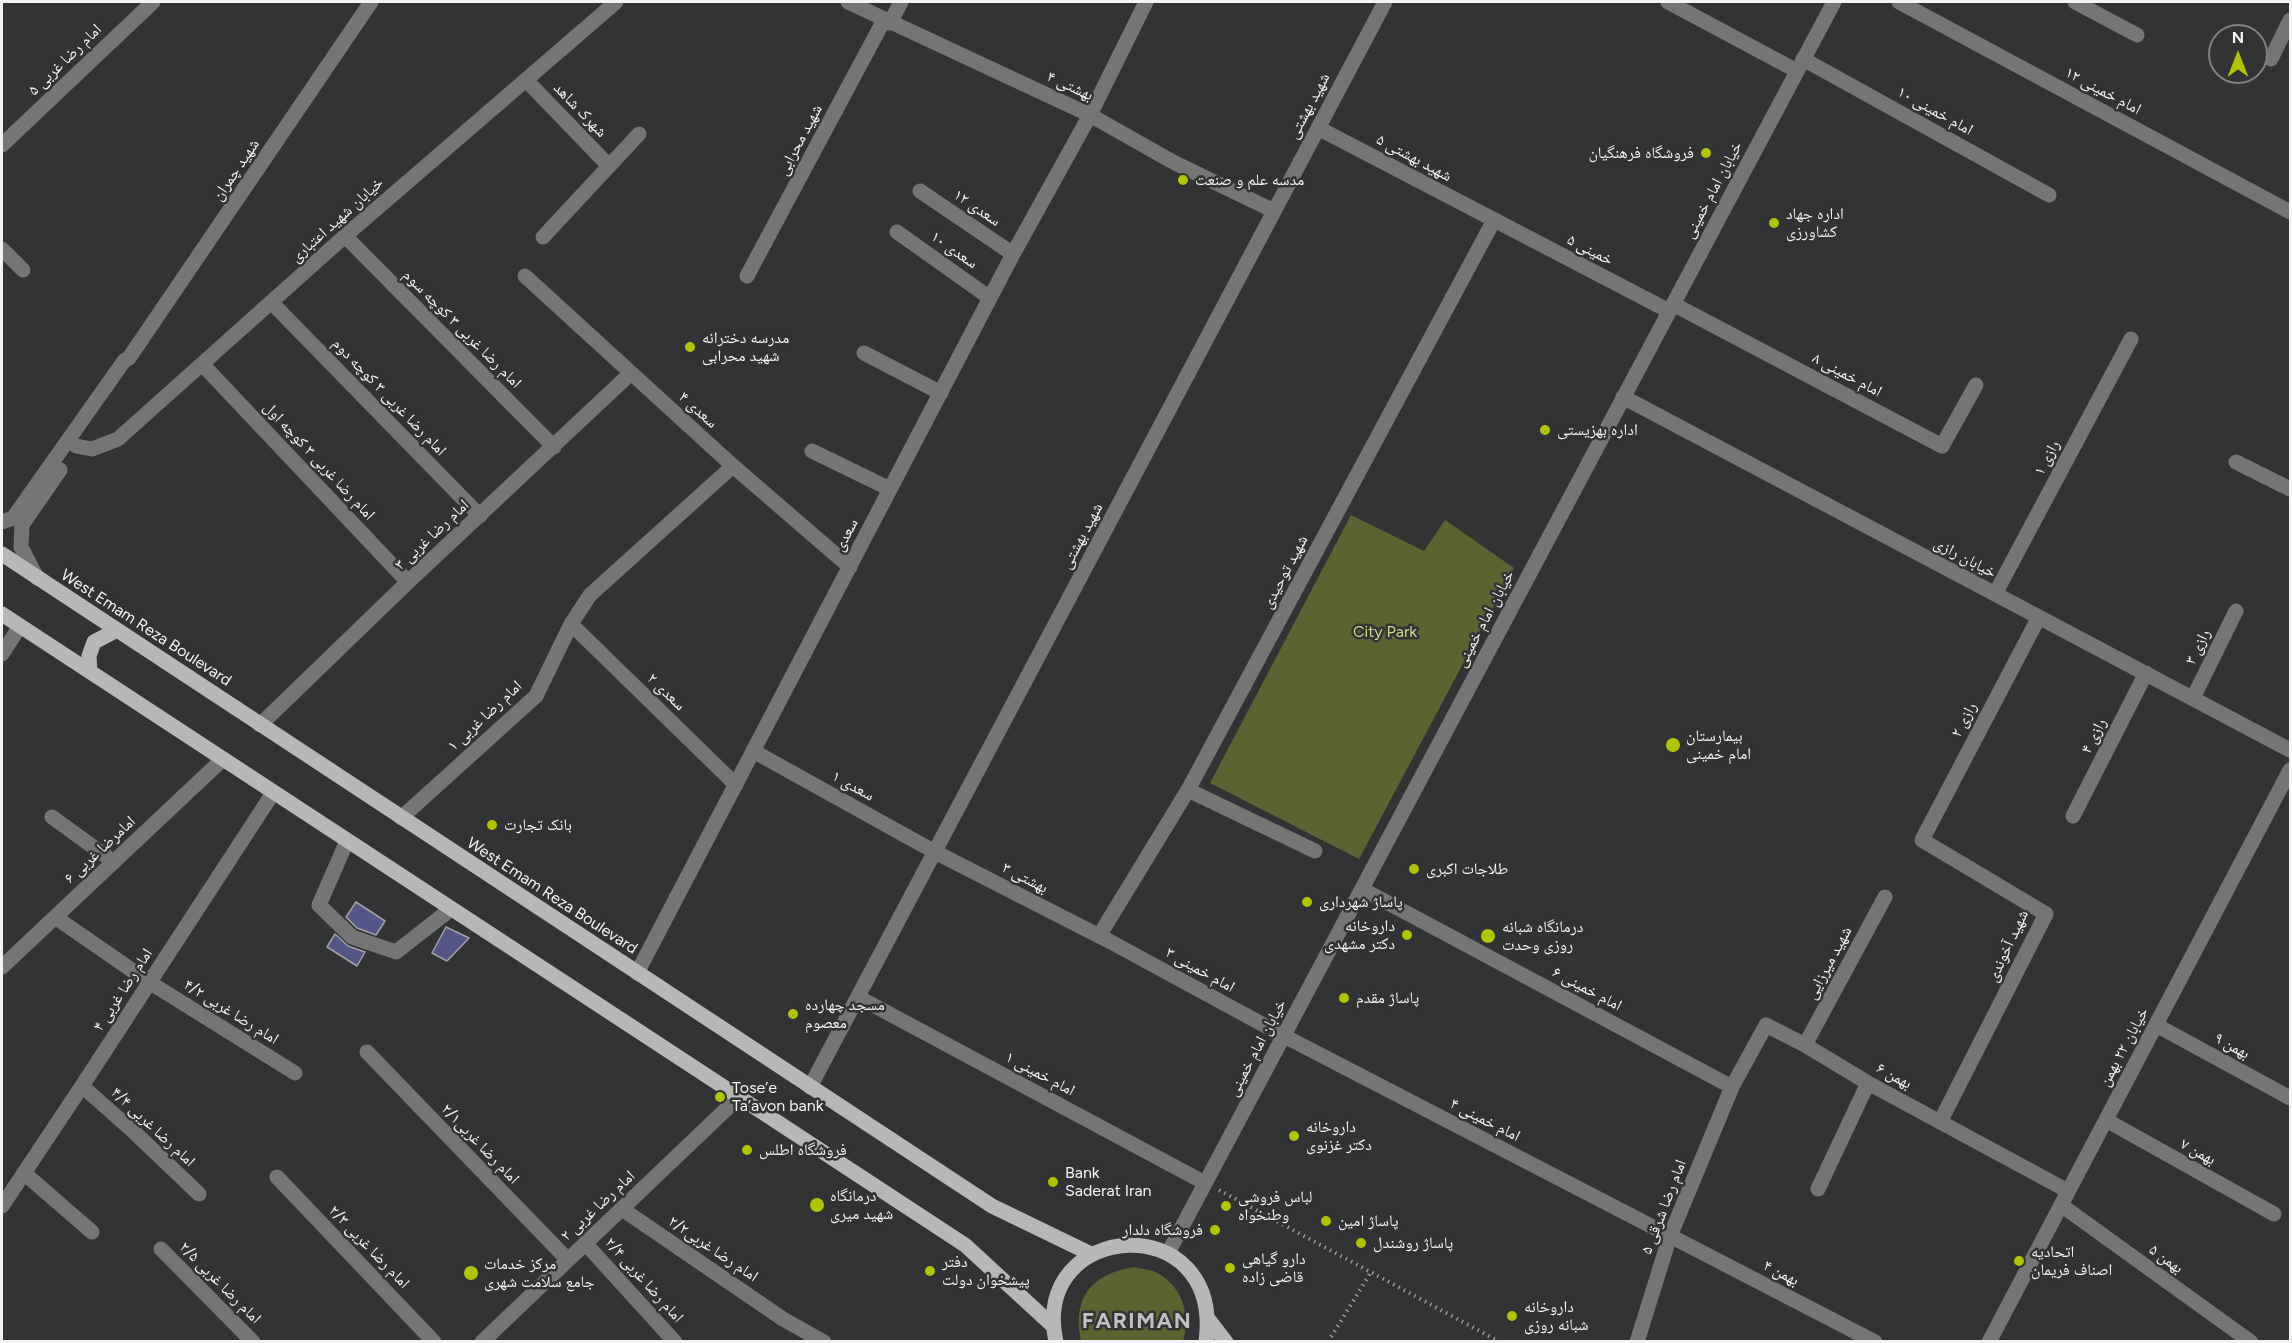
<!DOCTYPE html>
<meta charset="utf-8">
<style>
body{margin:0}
#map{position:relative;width:2292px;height:1343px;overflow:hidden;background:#323335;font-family:Figtree,sans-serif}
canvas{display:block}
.frame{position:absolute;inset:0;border:3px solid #f3f3f5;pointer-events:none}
.north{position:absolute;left:2208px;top:24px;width:60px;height:60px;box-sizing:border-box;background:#323335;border:2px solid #7f8082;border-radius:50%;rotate:0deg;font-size:16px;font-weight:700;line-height:24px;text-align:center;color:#f3f3f5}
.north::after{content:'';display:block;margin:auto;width:21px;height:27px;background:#b0c500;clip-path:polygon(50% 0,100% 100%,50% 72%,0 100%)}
</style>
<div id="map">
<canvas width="2292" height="1343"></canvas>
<div class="frame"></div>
<div class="north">N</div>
</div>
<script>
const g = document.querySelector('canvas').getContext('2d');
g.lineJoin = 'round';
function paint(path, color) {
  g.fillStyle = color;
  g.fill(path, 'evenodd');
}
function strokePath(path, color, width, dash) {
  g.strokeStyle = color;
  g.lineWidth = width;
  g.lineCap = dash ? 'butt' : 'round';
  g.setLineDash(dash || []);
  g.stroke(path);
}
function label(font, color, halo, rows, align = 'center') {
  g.font = font + ' Figtree,"Noto Naskh Arabic",sans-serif';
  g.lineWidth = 5;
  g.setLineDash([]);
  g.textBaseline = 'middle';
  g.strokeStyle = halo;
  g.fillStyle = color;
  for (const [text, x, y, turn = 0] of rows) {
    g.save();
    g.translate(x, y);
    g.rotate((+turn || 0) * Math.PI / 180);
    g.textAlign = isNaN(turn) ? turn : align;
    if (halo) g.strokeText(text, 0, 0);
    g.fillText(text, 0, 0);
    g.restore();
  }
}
paint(new Path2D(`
 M1351,515L1424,551L1445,520L1514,568L1359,859L1210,783Z
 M1134,1267C1140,1269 1147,1269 1153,1271C1181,1283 1192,1314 1183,1341H1081C1072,1298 1091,1274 1134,1267Z`), '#5b6331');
const building = new Path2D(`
 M356,902L385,921L376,935L357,928L346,917Z
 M446,927L469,938L447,961L432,953Z
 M335,934L348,946L365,952L357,966L327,947Z`);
paint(building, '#555688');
strokePath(building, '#a2a2a5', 1.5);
strokePath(new Path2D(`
 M1219,1190L1500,1342
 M1328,1342L1371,1272`), '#98999b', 4, [1.5, 4.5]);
strokePath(new Path2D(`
 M848,2L1090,115L1173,162L1274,211
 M1668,2L1797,71
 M1899,2L2290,212
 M2075,2L2137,35
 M890,23L901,2
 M1803,59L2049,195
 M2271,59L2290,20
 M526,80L609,166
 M1318,128L1669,311
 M2,145L153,2
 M920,191L1013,254
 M897,232L990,298
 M345,236L554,447
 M543,237L639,134
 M2,249L23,270
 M525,276L733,466L850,567
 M747,276L884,20
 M272,303L480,516
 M1673,304L1942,446L1976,385
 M864,353L941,393
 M203,365L408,582
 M1623,397L2290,750
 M76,446L92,449L118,439L345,236L616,2
 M812,451L890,489
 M2236,462L2290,489
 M2,522L13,518L124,361L129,358L371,2
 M37,578L21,547L22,525L60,470
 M1995,594L2131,339
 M571,624L736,785
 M2,654L20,626
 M2193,698L2236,611
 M260,725L408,582L631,373
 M753,751L935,852L1111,942L1284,1036L1875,1342
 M1188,790L1315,851
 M2073,816L2146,673
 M52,817L114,862
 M401,818L536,696L571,624L590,595L733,466
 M347,841L319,905L352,937L396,952L451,909
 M1362,889L1732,1087
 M55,917L149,982L295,1073
 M1099,936L1188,790L1494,220
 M2,967L223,759
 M637,973L1013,254L1090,115L1146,2
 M858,997L1205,1183
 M2156,1025L2290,1098
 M1805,1045L1885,897
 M367,1052L568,1260
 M82,1086L134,1132L199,1194
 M810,1087L1385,2
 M2106,1120L2274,1214
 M1940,1122L2046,914L1922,840L2039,617
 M24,1173L92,1232
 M277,1177L434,1342
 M1818,1189L1868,1083
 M2061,1205L2251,1342
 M2,1206L82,1086L273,793
 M622,1209L783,1319L824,1342
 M585,1243L675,1342
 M161,1249L253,1342
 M1168,1253L1834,2
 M482,1342L739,1097
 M1637,1342L1670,1236L1732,1087L1766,1025L1805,1045L1868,1083L2068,1191
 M1989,1342L2290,770`), '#757674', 15);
strokePath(new Path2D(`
 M2,554L992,1206L1091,1254
 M2,614L965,1245L1052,1325
 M90,672L89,656L94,642L117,630
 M1209,1320L1226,1342
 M1056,1342C1029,1220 1224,1206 1206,1342`), '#b7b8b5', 15);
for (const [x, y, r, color] of [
 [1706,153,6,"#b0c500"],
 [1183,180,6,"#b0c500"],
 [1774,223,6,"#b0c500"],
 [690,347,6,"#b0c500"],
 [1545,430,6,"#b0c500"],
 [1673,745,8,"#b0c500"],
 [492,825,6,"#b0c500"],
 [1414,869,6,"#b0c500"],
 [1307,902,6,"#b0c500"],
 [1407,935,6,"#b0c500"],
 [1488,936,8,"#b0c500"],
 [1344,998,6,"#b0c500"],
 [793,1014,6,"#b0c500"],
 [720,1097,6,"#b0c500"],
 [1294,1136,6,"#b0c500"],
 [747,1150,6,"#b0c500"],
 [1053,1182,6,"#b0c500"],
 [817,1205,8,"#b0c500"],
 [1226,1206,6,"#b0c500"],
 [1326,1221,6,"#b0c500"],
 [1215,1230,6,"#b0c500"],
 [1361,1243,6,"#b0c500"],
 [2019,1261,6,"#b0c500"],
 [1230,1268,6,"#b0c500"],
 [930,1271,6,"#b0c500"],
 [471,1273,8,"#b0c500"],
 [1512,1316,6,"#b0c500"]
]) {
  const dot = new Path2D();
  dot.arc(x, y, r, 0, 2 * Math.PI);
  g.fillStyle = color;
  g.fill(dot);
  strokePath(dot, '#323335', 2);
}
label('16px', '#f3f3f5', '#323335', [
 ["امام رضا غربی ۵",65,60,-44],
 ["بهشتی ۴",1070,86,25],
 ["امام خمینی ۱۲",2103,91,28],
 ["شهید بهشتی",1309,106,-62],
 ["شهرک شاهد",580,110,46],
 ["امام خمینی ۱۰",1935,111,29],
 ["شهید محرابی",800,140,-62],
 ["شهید بهشتی ۵",1414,158,28],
 ["شهید چمران",236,170,-56],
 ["خیابان امام خمینی",1713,190,-62],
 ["سعدی ۱۲",977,208,34],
 ["خیابان شهید اعتباری",337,220,-42],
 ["سعدی ۱۰",954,250,35],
 ["خمینی ۵",1590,250,27],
 ["امام رضا غربی ۳ کوچه سوم",462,329,45],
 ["امام خمینی ۸",1847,375,28],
 ["امام رضا غربی ۳ کوچه دوم",389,397,46],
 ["سعدی ۴",698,410,42],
 ["رازی ۱",2047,458,-62],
 ["امام رضا غربی ۳ کوچه اول",319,461,47],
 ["امام رضا غربی ۳",432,535,-43],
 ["سعدی",846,535,-62],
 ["شهید بهشتی",1082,536,-62],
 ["خیابان رازی",1965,558,28],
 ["شهید توحیدی",1285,572,-62],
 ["خیابان امام خمینی",1485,619,-62],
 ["West Emam Reza Boulevard",146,628,33],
 ["رازی ۳",2198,647,-64],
 ["سعدی ۲",666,692,44],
 ["امام رضا غربی ۱",485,716,-43],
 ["رازی ۲",1964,720,-62],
 ["رازی ۴",2094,736,-63],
 ["سعدی ۱",853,786,29],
 ["امامرضا غربی ۶",100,850,-43],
 ["بهشتی ۳",1025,878,27],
 ["West Emam Reza Boulevard",552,896,33],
 ["شهید آخوندی",2008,946,-65],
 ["شهید میرزایی",1829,963,-62],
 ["امام خمینی ۳",1200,970,29],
 ["امام خمینی ۶",1587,989,28],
 ["امام رضا غربی ۴",123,990,-57],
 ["امام رضا غربی ۴/۲",231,1012,32],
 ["بهمن ۹",2232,1046,29],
 ["خیابان ۲۲ بهمن",2124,1047,-62],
 ["خیابان امام خمینی",1257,1048,-62],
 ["امام خمینی ۱",1040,1074,28],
 ["بهمن ۶",1894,1076,29],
 ["امام خمینی ۴",1485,1120,27],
 ["امام رضا غربی ۴/۴",153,1127,43],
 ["امام رضا غربی۲/۱",480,1144,46],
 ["بهمن ۷",2198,1152,29],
 ["امام رضا غربی ۲",598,1206,-43],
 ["امام رضا شرقی ۵",1664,1207,-69],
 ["امام رضا غربی ۲/۳",369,1247,46],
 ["امام رضا غربی۲/۲",713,1249,34],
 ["بهمن ۵",2166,1259,36],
 ["بهمن ۴",1781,1273,27],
 ["امام رضا غربی ۲/۴",644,1280,48],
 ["امام رضا غربی ۲/۵",220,1283,45]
]);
label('16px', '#f3f3f5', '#323335', [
 ["فروشگاه فرهنگیان",1694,153,"right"],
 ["مدسه علم و صنعت",1195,180],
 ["اداره جهاد",1786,214],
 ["کشاورزی",1786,232],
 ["مدرسه دخترانه",702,338],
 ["شهید محرابی",702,356],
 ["اداره بهزیستی",1557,430],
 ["بیمارستان",1686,736],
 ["امام خمینی",1686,754],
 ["بانک تجارت",504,825],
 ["طلاجات اکبری",1426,869],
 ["پاساژ شهرداری",1319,902],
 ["داروخانه",1395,926,"right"],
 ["دکتر مشهدی",1395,944,"right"],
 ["درمانگاه شبانه",1502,927],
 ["روزی وحدت",1502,945],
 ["پاساژ مقدم",1356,998],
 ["مسجد چهارده",805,1005],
 ["معصوم",805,1023],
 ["Tose’e",732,1088],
 ["Ta’avon bank",732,1106],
 ["داروخانه",1306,1127],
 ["دکتر غزنوی",1306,1145],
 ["فروشگاه اطلس",759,1150],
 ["Bank",1065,1173],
 ["Saderat Iran",1065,1191],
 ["درمانگاه",830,1196],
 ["شهید میری",830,1214],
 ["لباس فروشی",1238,1197],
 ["وطنخواه",1238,1215],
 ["پاساژ امین",1338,1221],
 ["فروشگاه دلدار",1203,1230,"right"],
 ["پاساژ روشندل",1373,1243],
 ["اتحادیه",2031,1252],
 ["اصناف فریمان",2031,1270],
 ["دارو گیاهی",1242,1259],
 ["قاضی زاده",1242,1277],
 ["دفتر",942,1262],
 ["پیشخوان دولت",942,1280],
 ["مرکز خدمات",484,1264],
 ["جامع سلامت شهری",484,1282],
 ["داروخانه",1524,1307],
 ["شبانه روزی",1524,1325]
], 'left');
label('16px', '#cddc87', '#323335', [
 ["City Park",1385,632]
]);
g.letterSpacing = '1.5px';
label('bold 22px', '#c0c0c3', '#323335', [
 ["FARIMAN",1137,1322]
]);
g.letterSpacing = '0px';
</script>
